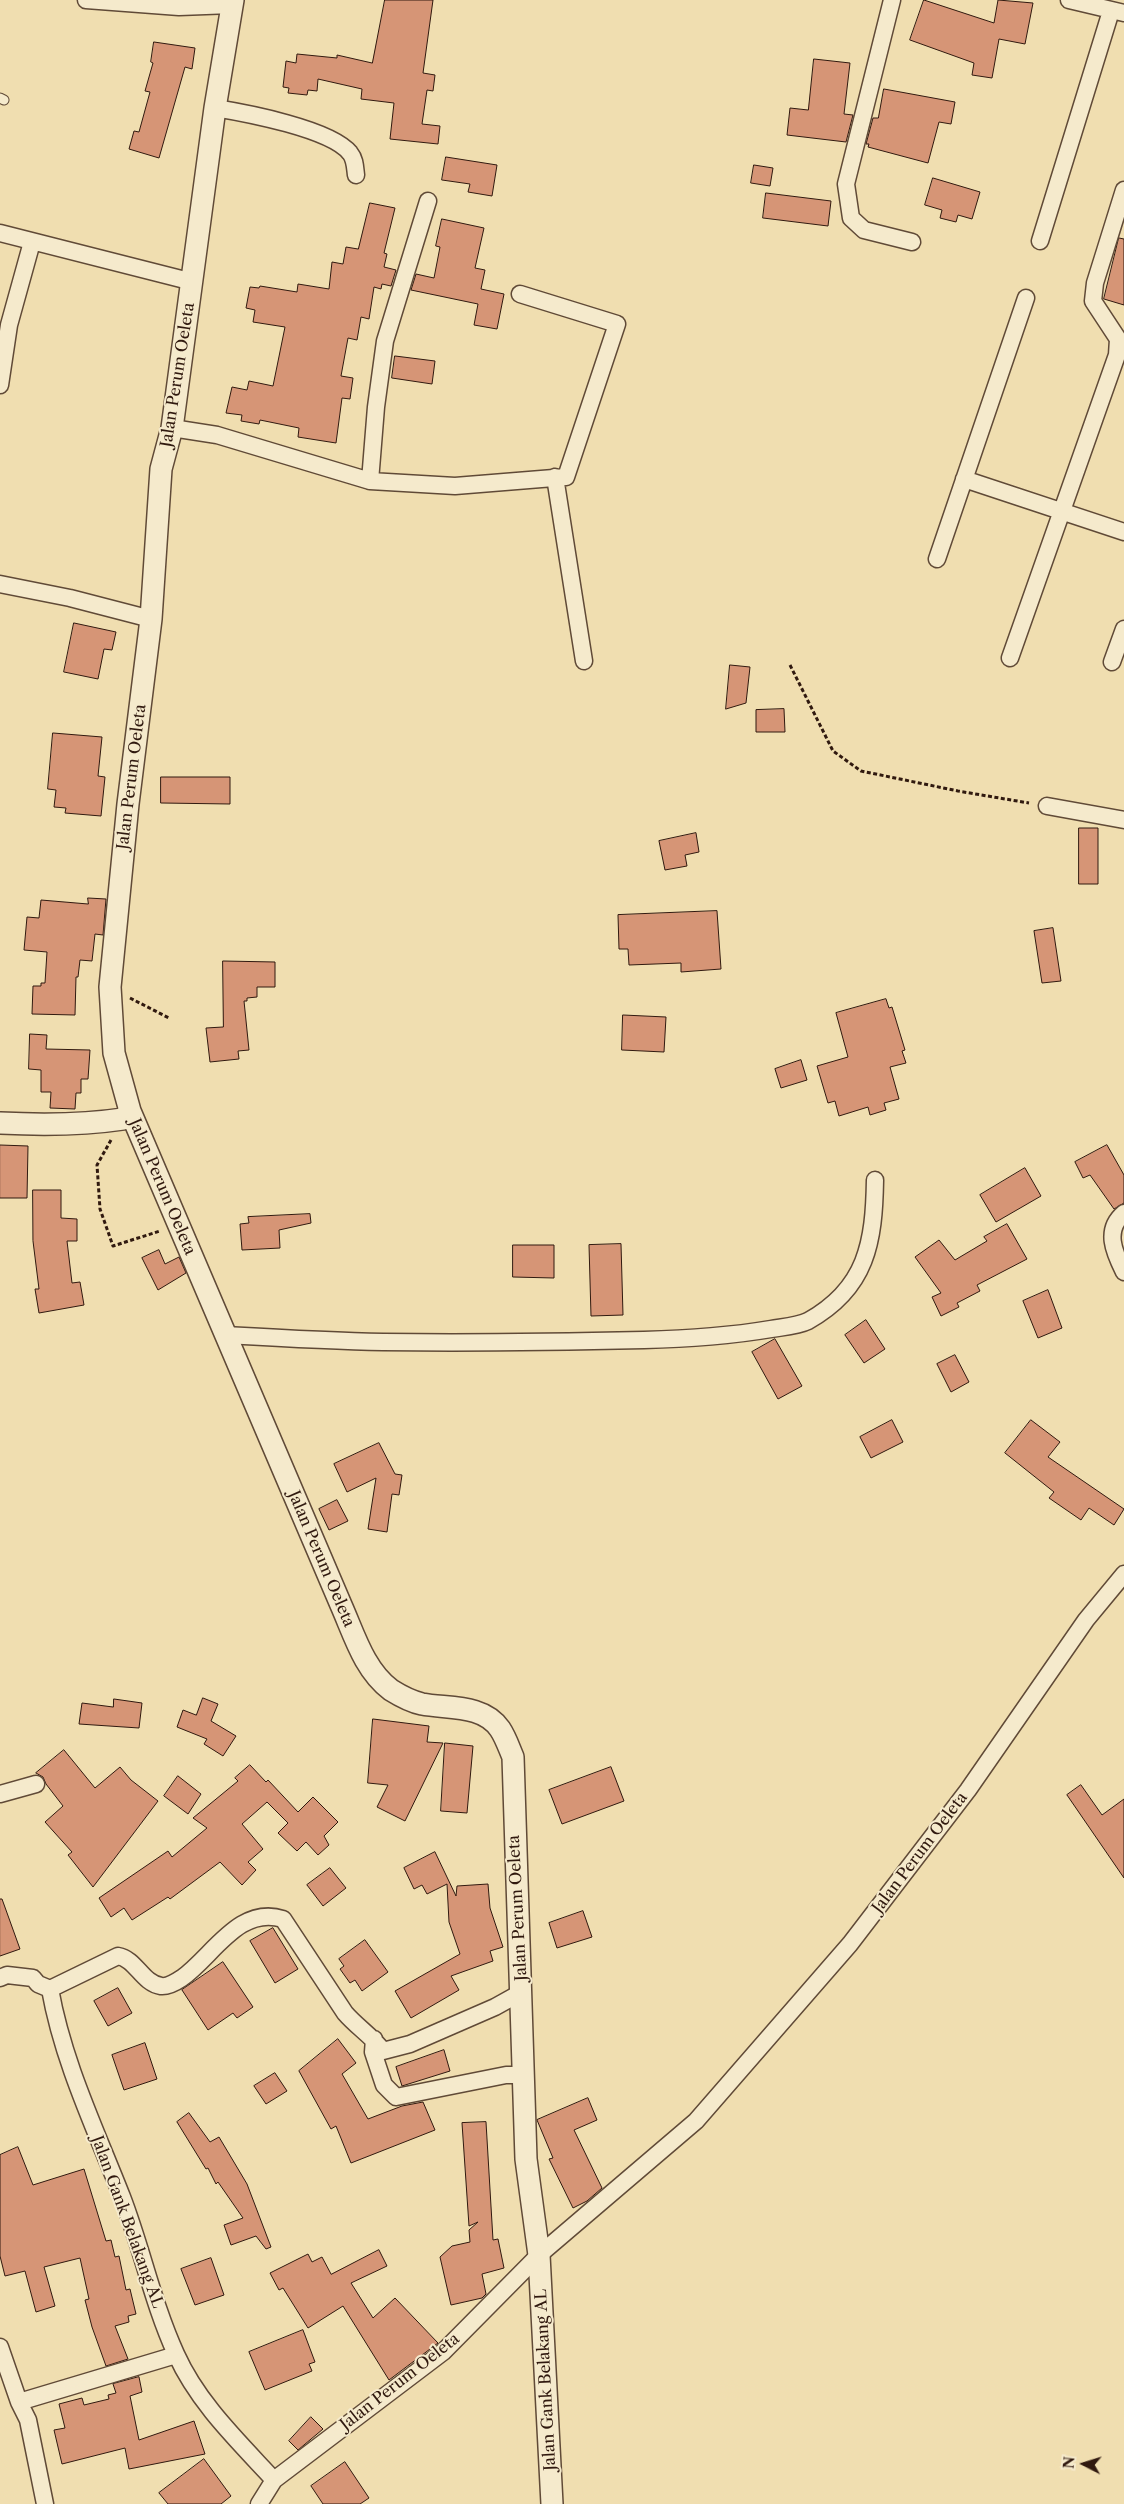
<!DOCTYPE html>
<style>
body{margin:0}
#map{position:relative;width:1124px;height:2504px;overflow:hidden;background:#f0deb0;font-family:"Libre Caslon Text",serif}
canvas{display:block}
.north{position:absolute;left:1059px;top:2439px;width:50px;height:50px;-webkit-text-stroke:4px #f5eacc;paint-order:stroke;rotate:275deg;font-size:14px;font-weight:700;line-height:20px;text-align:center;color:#30190f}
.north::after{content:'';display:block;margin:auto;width:18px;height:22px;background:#30190f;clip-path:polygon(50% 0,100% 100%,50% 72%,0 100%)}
</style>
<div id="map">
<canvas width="1124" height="2504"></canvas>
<div class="north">N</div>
</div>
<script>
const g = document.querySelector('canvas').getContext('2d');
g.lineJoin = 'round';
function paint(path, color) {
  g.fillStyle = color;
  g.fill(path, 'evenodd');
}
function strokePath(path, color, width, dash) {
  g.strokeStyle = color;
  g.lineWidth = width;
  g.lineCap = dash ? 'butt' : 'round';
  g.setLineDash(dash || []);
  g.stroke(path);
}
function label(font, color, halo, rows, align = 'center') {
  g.font = font + ' "Libre Caslon Text",serif';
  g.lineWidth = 4;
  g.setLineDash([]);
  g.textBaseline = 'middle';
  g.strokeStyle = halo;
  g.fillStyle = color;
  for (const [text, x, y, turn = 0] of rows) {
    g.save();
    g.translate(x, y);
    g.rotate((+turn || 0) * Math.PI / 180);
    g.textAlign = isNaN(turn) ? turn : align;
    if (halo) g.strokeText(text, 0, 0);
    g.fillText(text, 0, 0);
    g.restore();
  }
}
const building = new Path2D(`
 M385,0H433L423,73L435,75L433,91L427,90L422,124L440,126L438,144L390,139L394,103L361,99L362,89L318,79L317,91L308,90L307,95L288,93L289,88L283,87L286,61L296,63L297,54L337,58V55L372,63Z
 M924,0L994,23L998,0L1033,3L1025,44L999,39L992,78L972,75L974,63L910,40Z
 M154,42L195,48L192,69L185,67L159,158L129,149L134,131L139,132L150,92L145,91L153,63L151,62Z
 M814,59L850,63L844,114L853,115L846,142L787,135L790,108L808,110Z
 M884,89L955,102L951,124L939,122L928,163L868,147L869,144H866L873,118H878Z
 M446,157L497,165L492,196L468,192L470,184L442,180Z
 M754,165L773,168L770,186L751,183Z
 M933,178L980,192L972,219L958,215L956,222L940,218L942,210L925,205Z
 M766,193L831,201L828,226L763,218Z
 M370,203L395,208L384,253L387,254L384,267L396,270L391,286L382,284L381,289L374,287L369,319L361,317L357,340L348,338L341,376L353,378L350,399L342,398L336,443L298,437L299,428L260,420L259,424L241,421L242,415L226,413L232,387L247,390L249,381L273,386L285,327L253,322L255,310L246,308L250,287L259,288L260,286L297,292L298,284L329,289L332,262L343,264L346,247L358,249Z
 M442,219L484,228L475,268L485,270L481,289L504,294L497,329L474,325L478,304L411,290L416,274L434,278L440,247L436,246Z
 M1119,238L1124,239V305L1104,299Z
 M395,356L435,361L432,384L392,378Z
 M74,623L116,632L112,650L104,649L98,679L64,672Z
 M730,665L750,667L746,703L726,709Z
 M784,709L785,732H756V710Z
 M53,733L102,737L98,776L105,777L101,816L65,813L66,808L54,807L56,790L48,789Z
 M161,777H230V804L161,803Z
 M1079,828H1098V884H1079Z
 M696,833L699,852L685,855L687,866L665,870L659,841Z
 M88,898L106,899L103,935L95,934L92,961L80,960L78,977H76L75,1015L32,1014L33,986H41V983H45L47,952L24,950L27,917L39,918L41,900L88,904Z
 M717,911L721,969L681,972V963L629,965L628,949H619L618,915Z
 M1053,928L1061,981L1042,983L1034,931Z
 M223,961L275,962V987H257V997L247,998V1001H244L249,1050L238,1051L239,1059L210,1062L206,1028L223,1027Z
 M886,999L889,1008L892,1007L905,1050L902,1051L906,1063L890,1067L899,1099L884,1103L886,1110L870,1115L868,1107L839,1116L835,1101L828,1103L817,1066L848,1057L836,1013Z
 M623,1015L666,1017L664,1052L622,1050Z
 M30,1034L47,1035L46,1049L90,1050L88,1079H81V1093H76L75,1109L50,1108L51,1092H41V1070L29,1069Z
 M801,1060L807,1080L781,1088L775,1069Z
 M0,1145L28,1146L27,1198H0Z
 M1107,1145L1124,1175V1203L1114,1209L1090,1175L1083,1178L1075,1162Z
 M1025,1168L1041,1196L996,1222L980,1195Z
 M33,1190H61V1218L77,1219V1241H67L72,1283L80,1282L84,1305L39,1313L35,1289H39L33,1241Z
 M310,1214L311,1223L279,1230L280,1248L242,1250L240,1224L249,1223L248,1217Z
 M1007,1224L1027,1259L977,1285L980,1291L957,1303L959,1307L941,1316L932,1297L941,1293L915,1257L939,1240L955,1260L987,1241L984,1237Z
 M621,1244L623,1315L591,1316L589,1245Z
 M513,1245H554V1278L513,1277Z
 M159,1250L165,1264L179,1257L186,1273L158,1290L142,1258Z
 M1048,1290L1062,1328L1038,1338L1023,1301Z
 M866,1320L885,1349L864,1363L845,1335Z
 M775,1339L802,1386L778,1399L752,1352Z
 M955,1355L969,1382L951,1392L937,1364Z
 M892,1420L903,1442L871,1458L860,1437Z
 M1031,1420L1060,1442L1048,1457L1124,1509L1114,1525L1089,1508L1081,1520L1049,1498L1054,1492L1005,1453Z
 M379,1443L395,1474L402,1475L399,1495L392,1494L387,1532L368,1529L376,1478L347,1492L334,1464Z
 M337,1500L348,1521L329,1530L319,1509Z
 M203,1698L218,1704L211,1721L236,1736L223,1756L204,1744L207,1739L177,1727L183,1710L196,1715Z
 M114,1699L142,1703L139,1728L79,1724L82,1703L113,1707Z
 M373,1719L429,1726L427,1742L443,1743L405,1821L377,1807L388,1785L368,1783Z
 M445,1743L473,1746L467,1813L441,1811Z
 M64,1750L95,1788L120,1767L131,1780L158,1801L93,1887L68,1855L72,1852L45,1822L63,1806L46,1784L43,1777L36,1773Z
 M250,1765L266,1782L268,1780L298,1812L313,1797L338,1822L324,1836L329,1845L318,1855L306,1842L297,1851L278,1833L288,1823L267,1802L242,1824L263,1849L248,1862L256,1870L242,1885L220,1862L170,1899L168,1897L132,1920L124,1908L111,1917L99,1898L168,1851L172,1857L207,1828L193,1818L238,1781L235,1778Z
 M611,1767L624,1801L562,1824L549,1790Z
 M178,1776L201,1794L188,1814L164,1796Z
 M1081,1785L1102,1815L1124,1799V1878L1067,1795Z
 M435,1852L456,1896L457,1886L488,1884L490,1908L503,1947L490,1951L493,1961L451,1976L459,1990L411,2018L395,1991L460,1954L449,1922L447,1884L427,1894L422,1885L414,1889L404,1868Z
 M330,1868L346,1888L323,1906L307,1885Z
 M0,1899H2L20,1949L0,1956Z
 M583,1911L592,1937L557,1948L549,1923Z
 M273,1928L298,1969L275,1983L250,1941Z
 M365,1940L388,1972L362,1991L355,1980L350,1983L340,1969L344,1966L339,1959Z
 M223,1962L253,2007L237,2018L233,2013L208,2030L182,1990Z
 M118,1988L132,2013L108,2026L94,2001Z
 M338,2039L356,2063L342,2074L368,2119L402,2106L423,2102L435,2130L351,2163L336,2126L331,2129L299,2071Z
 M145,2043L157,2079L124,2090L112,2055Z
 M444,2050L450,2071L402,2086L396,2067Z
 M275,2073L287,2091L266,2104L254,2086Z
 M588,2098L597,2120L574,2130L602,2188L587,2201L573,2208L549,2159L553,2158L537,2120Z
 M189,2113L210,2142L219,2137L247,2184L271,2247L266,2249L256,2236L231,2245L224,2225L243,2218L218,2182L216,2184L208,2168L206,2169L177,2122Z
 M486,2122L493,2240L498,2239L504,2268L482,2274L486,2294L482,2298L451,2305L440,2257L452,2246L470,2242L469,2230L478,2222L469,2226L462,2123Z
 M18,2147L33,2185L84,2169L106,2241L111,2240L115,2257L119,2256L126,2290L130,2289L136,2314L128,2316L129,2322L115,2326L128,2359L106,2366L92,2327L85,2300L89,2299L80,2258L44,2267L55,2306L36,2312L25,2271L5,2276L0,2256V2155Z
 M379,2250L387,2266L351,2283L373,2318L395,2298L438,2343L389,2380L343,2306L308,2328L283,2288L279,2290L270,2273L308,2254L312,2262L322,2257L331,2274Z
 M211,2258L224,2295L195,2305L181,2269Z
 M303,2330L315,2362L309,2364L312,2371L265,2390L249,2352Z
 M139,2377L142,2392L130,2396L139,2440L194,2421L205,2454L129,2469L125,2448L62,2464L54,2430L65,2428L59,2404L82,2398L84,2405L109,2399L108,2395L116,2393L113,2384Z
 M311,2417L323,2429L298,2450L289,2441Z
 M204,2459L231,2496L221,2504H168L159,2493Z
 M345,2462L369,2498L360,2504H323L311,2486Z`);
paint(building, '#d69576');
strokePath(building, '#30190f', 1);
const service = new Path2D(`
 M0,98L4,100`);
const minor = new Path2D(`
 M86,0L179,7L232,5
 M892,0L846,184L851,218L864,230L912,242
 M1069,0L1124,13
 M215,108C246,113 331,129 350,153C355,159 355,167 356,175
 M0,233L193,282
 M1040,241L1111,11
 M0,385L9,325L32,242
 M172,428L217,435L370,481L376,407L385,341L428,201
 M555,477L584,661
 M964,479L1124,532
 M370,481L455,486L566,477L617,324L520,294
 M937,559L1026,298
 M0,584L70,598L151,619
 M1010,658L1117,355L1118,339L1093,301L1095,283L1124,190
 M1112,662L1124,629
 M1047,806L1124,820
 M1124,1213C1104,1230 1114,1252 1124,1272
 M225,1335C278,1338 330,1341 383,1342C470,1343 557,1342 644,1340C687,1339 729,1336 771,1329C783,1327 798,1326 808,1321C867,1288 874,1242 875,1180
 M0,1794L36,1784
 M0,1978L7,1975L33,1978L38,1984L50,1989C63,2062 95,2128 122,2197C142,2249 153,2304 176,2354C198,2403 238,2441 274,2480
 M50,1989L118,1956C136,1959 142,1983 161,1986C168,1987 176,1982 182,1978C213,1956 239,1905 283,1919L345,2013C357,2027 372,2036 383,2051L410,2044L495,2007L522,1992
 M374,2039L373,2052L384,2085L396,2097L506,2075H522
 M0,2347L19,2402L28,2420L45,2504
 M19,2402L176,2355
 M259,2504L274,2480L443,2352L539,2255L696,2121L850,1944L968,1790L1086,1620L1124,1574`);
const tertiary = new Path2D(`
 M233,0L215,108L172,428L161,469L151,619L128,804L110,987L114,1053L130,1111L341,1605C354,1634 364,1670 391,1690C399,1695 413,1702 422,1704C448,1709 483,1704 500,1729C506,1738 509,1748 513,1757L526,2159L539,2255L552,2504
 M0,1123C41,1125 83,1125 123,1119L130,1111`);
strokePath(service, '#604a37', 11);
strokePath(minor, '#604a37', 19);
strokePath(tertiary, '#604a37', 24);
strokePath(new Path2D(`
 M790,665L833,751L861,771L958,791L1029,803
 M130,998L169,1018
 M111,1140L97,1165L100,1209L113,1246L160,1231`), '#30190f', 3, [4, 2.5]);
strokePath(service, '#f5eacc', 9);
strokePath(minor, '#f5eacc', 16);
strokePath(tertiary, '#f5eacc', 21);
label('16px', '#30190f', '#f5eacc', [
 ["Jalan Perum Oeleta",178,375,-81],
 ["Jalan Perum Oeleta",132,777,-83],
 ["Jalan Perum Oeleta",162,1187,67],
 ["Jalan Perum Oeleta",321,1559,67],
 ["Jalan Perum Oeleta",920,1853,-53],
 ["Jalan Perum Oeleta",518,1908,-93],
 ["Jalan Gank Belakang AL",127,2222,70],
 ["Jalan Gank Belakang AL",546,2380,-93],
 ["Jalan Perum Oeleta",400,2382,-38]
]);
</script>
